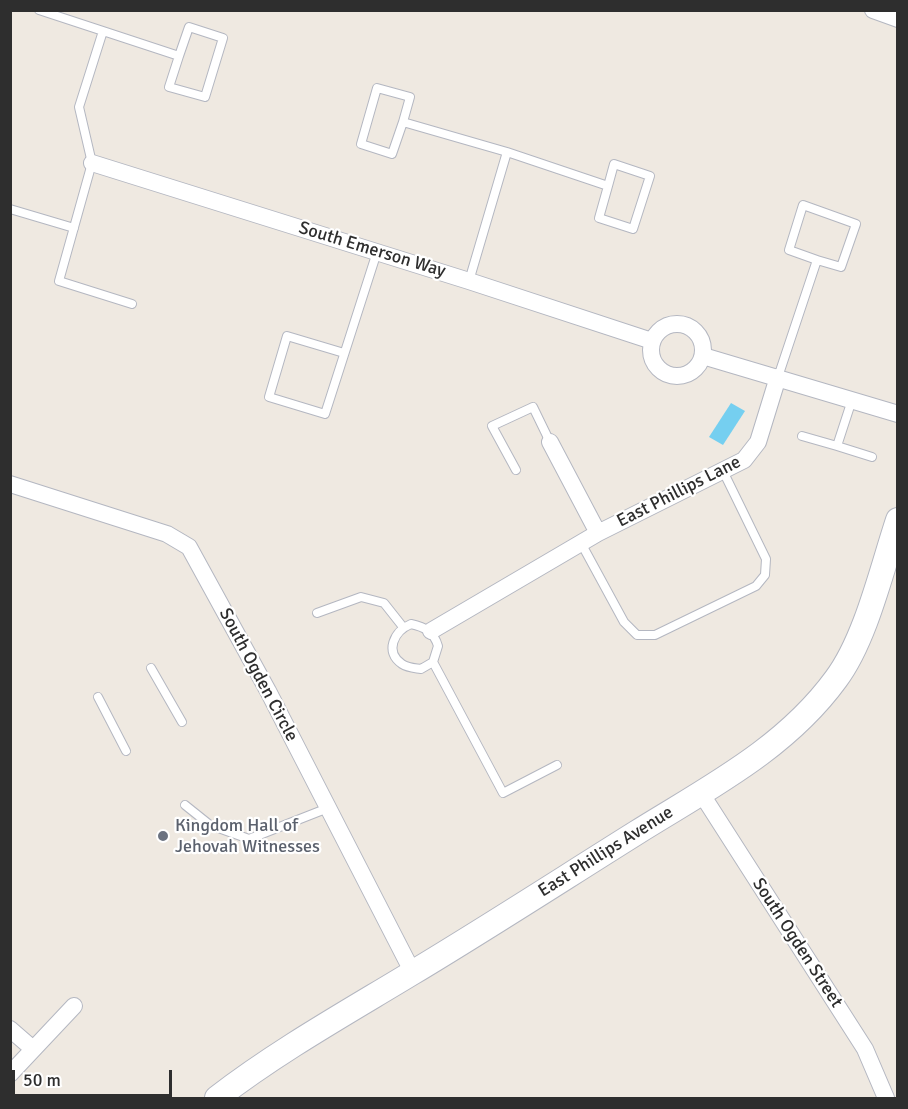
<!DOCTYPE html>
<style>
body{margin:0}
#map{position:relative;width:908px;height:1109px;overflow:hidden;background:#efe9e1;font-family:Signika,sans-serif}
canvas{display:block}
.frame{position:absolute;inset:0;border:12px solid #2e2e2e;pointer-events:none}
.scale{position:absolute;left:12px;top:1070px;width:160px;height:27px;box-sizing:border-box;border:3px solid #2e2e2e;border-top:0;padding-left:8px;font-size:18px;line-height:21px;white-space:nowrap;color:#2e2e2e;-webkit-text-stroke:4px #fff;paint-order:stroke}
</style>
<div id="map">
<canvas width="908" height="1109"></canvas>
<div class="frame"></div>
<div class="scale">50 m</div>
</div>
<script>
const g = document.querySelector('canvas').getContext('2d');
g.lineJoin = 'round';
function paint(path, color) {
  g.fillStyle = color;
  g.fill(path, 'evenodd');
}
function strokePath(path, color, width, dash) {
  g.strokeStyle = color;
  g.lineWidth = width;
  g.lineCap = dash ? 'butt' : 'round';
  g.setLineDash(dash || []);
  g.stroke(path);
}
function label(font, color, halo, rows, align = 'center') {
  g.font = font + ' Signika,sans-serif';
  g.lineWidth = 4.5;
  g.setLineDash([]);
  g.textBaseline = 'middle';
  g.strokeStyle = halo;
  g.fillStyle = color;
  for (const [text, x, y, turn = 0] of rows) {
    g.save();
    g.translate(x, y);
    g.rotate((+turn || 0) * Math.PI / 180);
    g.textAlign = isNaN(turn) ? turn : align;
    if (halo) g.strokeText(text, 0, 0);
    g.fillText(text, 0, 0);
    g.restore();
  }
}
paint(new Path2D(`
 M731,403L745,411L723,445L709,437Z`), '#75cff0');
const lane = new Path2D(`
 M39,10L103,31
 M403,122L410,97L377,88L361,144L392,154L403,122L507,152
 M10,209L74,228
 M469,281L507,152L608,186L599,218L633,229L650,176L614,164L608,186
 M132,304L59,281L92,163L79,107L103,31L179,56L169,87L205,97L223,38L189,27L179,56
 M344,353L287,336L269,397L325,414L377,252
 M778,377L817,260L841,267L856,224L803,205L789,250L817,260
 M852,400L837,446L872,457
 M802,436L837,446
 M516,470L492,426L533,407L550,442
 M581,543L624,622L637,635H655L756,586L765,575L766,559L723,471
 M317,613L361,597L384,603L403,627
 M411,624C425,627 434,632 438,646L433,662L421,669C415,668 408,668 402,664C384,652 394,631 411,624Z
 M433,662L503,793L557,765
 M151,668L182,722
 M98,697L126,751
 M185,805L210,825L249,839L328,808`);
const street = new Path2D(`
 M873,10L898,19
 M92,163L469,281L652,341
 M651 350a26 26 0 1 1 52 0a26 26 0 1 1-52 0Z
 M703,356L898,414
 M550,442L598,533
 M10,484L167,534L189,547L268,691L413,973
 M431,631L598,533L744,460L758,442L778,377
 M701,793L865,1049L886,1098
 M10,1029L33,1049
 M10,1074L74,1006`);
const secondary = new Path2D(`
 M217,1098C278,1051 346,1013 412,973C487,928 561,880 636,833C708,788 785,749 836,679C866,639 882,568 898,520`);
strokePath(lane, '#b4b7c1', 10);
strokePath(street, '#b4b7c1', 18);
strokePath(secondary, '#b4b7c1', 26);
strokePath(lane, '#fff', 8);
strokePath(street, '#fff', 16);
strokePath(secondary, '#fff', 24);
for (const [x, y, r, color] of [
 [163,836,6,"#6b7280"]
]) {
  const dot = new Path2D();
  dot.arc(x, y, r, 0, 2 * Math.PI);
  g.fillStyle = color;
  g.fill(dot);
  strokePath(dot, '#fff', 2);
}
label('18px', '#2e2e2e', '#fff', [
 ["South Emerson Way",372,250,17],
 ["East Phillips Lane",679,492,-27],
 ["South Ogden Circle",258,675,62],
 ["East Phillips Avenue",606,852,-32],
 ["South Ogden Street",797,943,57]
]);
label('18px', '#5b616d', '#fff', [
 ["Kingdom Hall of",175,826],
 ["Jehovah Witnesses",175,847]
], 'left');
</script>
